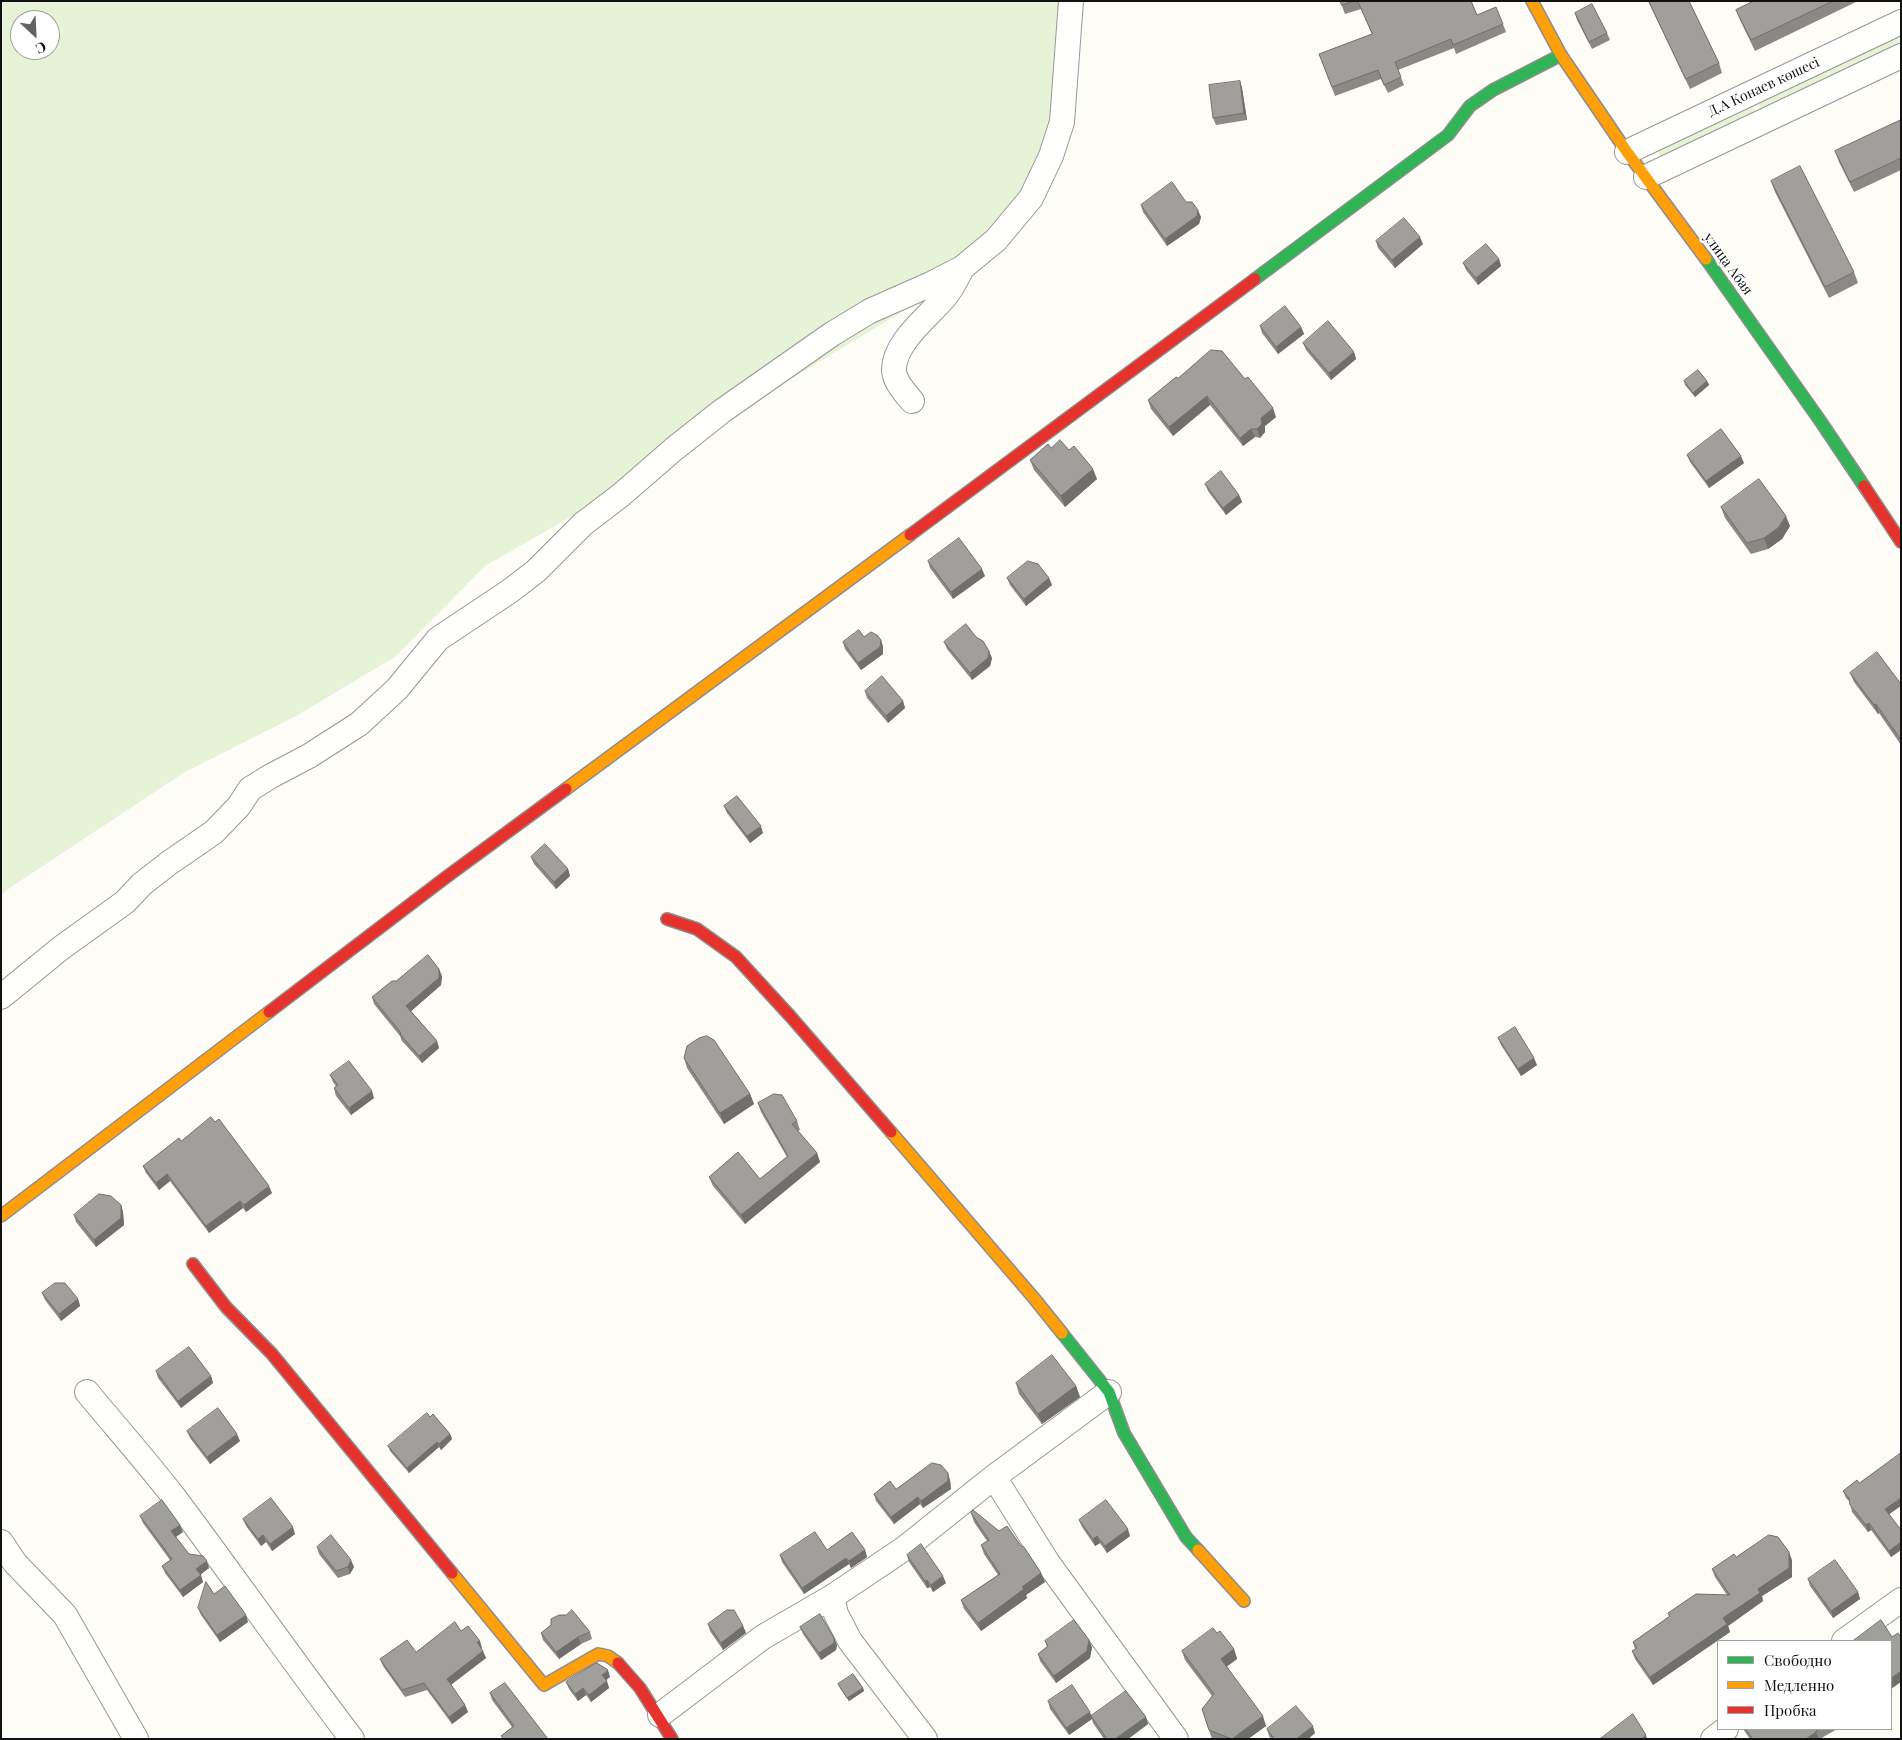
<!DOCTYPE html>
<meta charset="utf-8">
<style>
body{margin:0}
#map{position:relative;width:1902px;height:1740px;overflow:hidden;background:#fdfcf7;font-family:"Playfair Display",serif}
canvas{display:block}
.frame{position:absolute;inset:0;border:2px solid #111;pointer-events:none}
.legend{position:absolute;left:1717px;top:1640px;width:175px;height:90px;box-sizing:border-box;background:#fff;border:1px solid #a0a0a0;margin:0;padding:6px 9px;list-style:none;font-size:15px;color:#111}
.legend li{display:flex;align-items:center;gap:10px;height:25px}
.legend b{width:25px;border:1px solid #a0a0a0}
.north{position:absolute;left:10px;top:10px;width:50px;height:50px;box-sizing:border-box;background:#fff;border:1px solid #a0a0a0;border-radius:50%;rotate:155deg;font-size:14px;font-weight:700;line-height:20px;text-align:center;color:#111}
.north::after{content:'';display:block;margin:auto;width:18px;height:22px;background:#646362;clip-path:polygon(50% 0,100% 100%,50% 72%,0 100%)}
</style>
<div id="map">
<canvas width="1902" height="1740"></canvas>
<div class="frame"></div>
<ul class="legend">
<li><b style="height:6px;background:#30b455"></b>Свободно</li>
<li><b style="height:6px;background:#ff9f0a"></b>Медленно</li>
<li><b style="height:6px;background:#e5322d"></b>Пробка</li>
</ul>
<div class="north">С</div>
</div>
<script>
const g = document.querySelector('canvas').getContext('2d');
g.lineJoin = 'round';
function paint(path, color) {
  g.fillStyle = color;
  g.fill(path, 'evenodd');
}
function strokePath(path, color, width, dash) {
  g.strokeStyle = color;
  g.lineWidth = width;
  g.lineCap = dash ? 'butt' : 'round';
  g.setLineDash(dash || []);
  g.stroke(path);
}
function label(font, color, halo, rows, align = 'center') {
  g.font = font + ' "Playfair Display",serif';
  g.lineWidth = 5;
  g.setLineDash([]);
  g.textBaseline = 'middle';
  g.strokeStyle = halo;
  g.fillStyle = color;
  for (const [text, x, y, turn = 0] of rows) {
    g.save();
    g.translate(x, y);
    g.rotate((+turn || 0) * Math.PI / 180);
    g.textAlign = isNaN(turn) ? turn : align;
    if (halo) g.strokeText(text, 0, 0);
    g.fillText(text, 0, 0);
    g.restore();
  }
}
paint(new Path2D(`
 M1,1H1077L1076,22L1036,180L984,254L923,299L786,382L616,491L485,566L395,657L296,716L185,772L11,887L1,895ZM20,20H50V50H20Z
 M1897,34L1901,45L1761,111L1757,101Z
 M1752,104L1756,113L1662,160L1657,149Z`), '#e7f3d7');
const street = new Path2D(`
 M1627,152L1901,22
 M1646,177L1901,56
 M912,401C905,393 895,382 894,371C893,343 928,317 944,298C952,289 957,278 962,268
 M1,997L61,948L125,902L142,884L169,863L214,832L239,806L250,789L271,776L309,756L359,724L397,689L438,639L510,591L536,571L583,524L621,495L674,449L722,411L832,334L870,311L931,284L962,268L996,240L1031,198L1051,156L1062,122L1071,1
 M87,1392C116,1427 146,1461 174,1497C234,1577 291,1659 352,1739
 M994,1477L1048,1563L1176,1739
 M1,1542L15,1563L65,1615L136,1739
 M832,1597L836,1614L850,1641L925,1739
 M1844,1641L1901,1600
 M660,1715L763,1637L832,1597L905,1548L994,1477L1109,1392
 M1713,1739L1726,1729`);
const fast = new Path2D(`
 M1706,259L1821,422L1864,486
 M1255,279L1448,135L1470,106L1493,90L1561,55
 M1062,1333L1109,1392L1124,1433L1186,1537L1198,1550`);
const slow = new Path2D(`
 M1532,1L1561,55L1627,152L1706,259
 M566,789L910,535
 M891,1132L1033,1297L1062,1333
 M1,1216L269,1012
 M1198,1550L1244,1601
 M452,1573L544,1685L598,1654L608,1656L618,1663`);
const jam = new Path2D(`
 M1864,486L1901,542
 M910,535L1255,279
 M667,919L697,929L736,957L791,1017L891,1132
 M269,1012L445,878L566,789
 M193,1264L226,1307L272,1354L452,1573
 M618,1663L640,1688L672,1739`);
strokePath(street, '#979795', 26);
strokePath(fast, '#8e8d8b', 14);
strokePath(slow, '#8e8d8b', 14);
strokePath(jam, '#8e8d8b', 14);
strokePath(street, '#fffffe', 24);
strokePath(fast, '#30b455', 11);
strokePath(slow, '#ff9f0a', 11);
strokePath(jam, '#e5322d', 11);
paint(new Path2D(`
 M1340,1H1471L1477,15L1503,24L1506,32L1456,54L1454,48L1398,70L1404,85L1388,93L1381,79L1335,96L1319,54L1372,34L1361,9L1345,14Z
 M1648,1H1689L1719,63L1722,73L1690,89Z
 M1754,1H1858L1755,51L1740,20L1736,10Z
 M1575,13L1607,33L1610,40L1592,49L1577,20Z
 M1240,81L1242,88L1247,120L1216,125L1213,118Z
 M1901,120V170L1854,192L1839,162L1835,151Z
 M1771,181L1854,272L1858,283L1829,298L1775,192Z
 M1141,205L1201,217L1199,224L1167,246L1143,212Z
 M1376,241L1423,244L1395,268L1378,248Z
 M1499,259L1501,266L1478,285L1466,270L1463,263Z
 M1260,326L1301,327L1304,334L1278,354L1262,333Z
 M1303,343L1354,352L1356,359L1331,380L1306,350Z
 M1178,378L1276,417L1265,426V432L1260,438L1255,437L1243,446L1210,405L1173,436L1151,409L1148,400Z
 M1684,381H1707L1709,385L1695,397L1685,385Z
 M1051,448L1069,450L1097,479L1065,507L1034,470L1030,460Z
 M1687,455L1744,463L1709,488L1690,462Z
 M1205,484L1239,495L1242,502L1226,515L1208,491Z
 M1721,507L1790,526L1782,539L1768,549L1751,554L1725,518Z
 M928,561L985,576L953,599L930,568Z
 M1007,578H1049L1052,585L1026,606L1010,585Z
 M864,637L881,640L883,647V654L861,670L845,649L843,642Z
 M944,642L992,658L990,666L972,680L947,649Z
 M1850,673L1901,684V745L1879,713L1878,714L1854,682Z
 M865,691L903,701L905,708L888,723L867,698Z
 M724,806L763,833L750,843L727,813Z
 M531,857L568,869L570,876L556,889L534,864Z
 M442,976L441,985L411,1011L437,1041L439,1048L422,1063L402,1041L400,1036L374,1004L372,997L396,981Z
 M1498,1038L1537,1065L1521,1076L1501,1045Z
 M684,1058L750,1094L754,1104L724,1124L687,1068Z
 M330,1075L374,1098L351,1115L336,1096L334,1088L336,1086L333,1082Z
 M758,1103L797,1121L800,1130L798,1131L817,1153L820,1162L745,1224L713,1186L709,1177L760,1179L787,1157L761,1112Z
 M181,1141L272,1193L246,1212L243,1208L209,1233L170,1181L159,1190L146,1173L143,1166Z
 M121,1205L123,1212L124,1225L96,1247L76,1222L74,1215Z
 M42,1293L78,1299L80,1306L61,1321L45,1300Z
 M156,1371L211,1376L213,1383L181,1408L158,1378Z
 M1016,1383L1076,1386L1080,1397L1042,1424L1019,1394Z
 M430,1417L450,1434L452,1439L441,1450L439,1447L409,1473L390,1451L388,1446Z
 M187,1431L240,1441L210,1464L190,1438Z
 M950,1480L951,1489L923,1508L920,1504L894,1524L876,1501L874,1494L896,1489Z
 M1843,1491L1889,1514L1901,1530V1550L1891,1557L1871,1530L1868,1532L1852,1512L1850,1502L1846,1498Z
 M971,1513L1021,1546L1041,1573L1045,1582L1026,1595L1027,1598L981,1631L964,1609L961,1600L998,1575L984,1554L981,1545L987,1541L974,1522Z
 M140,1516L183,1532L176,1537L189,1554L209,1568L200,1574L203,1582L183,1597L165,1573L162,1566L170,1560L143,1523Z
 M243,1519L295,1534L272,1551L266,1542L261,1546L246,1526Z
 M1079,1520L1130,1536L1107,1553L1100,1543L1095,1546L1082,1527Z
 M317,1547L354,1567L350,1574L338,1578L319,1554Z
 M827,1550H865L867,1557L851,1568L849,1564L804,1594L782,1562L780,1555Z
 M907,1555L946,1583L933,1592L930,1587L927,1588L909,1562Z
 M1736,1557L1792,1560V1577L1762,1596L1763,1601L1728,1626L1730,1632L1653,1685L1635,1659L1632,1651L1635,1649L1633,1642L1669,1617L1668,1613L1727,1595L1715,1577L1712,1569Z
 M1808,1579L1858,1592L1860,1599L1833,1618L1810,1586Z
 M214,1594L248,1622L220,1642L201,1615L198,1608Z
 M708,1624L743,1626L746,1633L723,1650L710,1631Z
 M800,1627L834,1638L837,1645L836,1650L821,1660L803,1634Z
 M461,1631L482,1648H481L486,1658L451,1685L465,1705L468,1712L452,1724L427,1690L405,1697L383,1666L380,1659L416,1652Z
 M590,1632L592,1639L581,1644L559,1659L543,1640L541,1633Z
 M1217,1633L1234,1649L1237,1659L1227,1666L1266,1726L1248,1739H1212L1202,1709L1212,1696L1185,1660L1182,1651Z
 M1045,1641L1092,1647L1090,1658L1056,1683L1040,1661L1038,1654L1047,1647Z
 M610,1677L606,1680L609,1688L591,1702L586,1695L578,1701L569,1689L566,1682Z
 M838,1684L863,1688L864,1691L849,1701L840,1688Z
 M490,1693L548,1739H503L501,1736L512,1727L492,1700Z
 M1048,1701L1091,1715L1146,1717L1148,1724L1128,1739H1104L1093,1723L1092,1719L1069,1735L1050,1709Z
 M1267,1729L1315,1733L1308,1739H1271L1269,1736Z
 M1743,1729H1837L1820,1739H1750Z`), '#8a8986');
paint(new Path2D(`
 M1240,81L1242,88L1247,120L1244,113Z
 M1198,210L1201,217L1199,224L1167,246L1165,239Z
 M1420,237L1423,244L1395,268L1392,260Z
 M1499,259L1501,266L1478,285L1476,278Z
 M1301,327L1304,334L1278,354L1276,347Z
 M1354,352L1356,359L1331,380L1329,373Z
 M1707,381L1709,385L1695,397L1693,393Z
 M1207,396L1210,405L1173,436L1169,427Z
 M1273,408L1276,417L1265,426V432L1260,438L1257,429L1261,418Z
 M1251,429L1255,437L1243,446L1240,438Z
 M1741,456L1744,463L1709,488L1706,481Z
 M1093,469L1097,479L1065,507L1061,496Z
 M1239,495L1242,502L1226,515L1223,508Z
 M1786,516L1790,526L1782,539L1768,549L1764,538Z
 M982,569L985,576L953,599L951,592Z
 M1049,578L1052,585L1026,606L1024,599Z
 M881,640L883,647V654L861,670L858,663Z
 M989,651L992,658L990,666L972,680L970,673Z
 M903,701L905,708L888,723L886,716Z
 M1876,704L1879,713L1878,714L1874,705Z
 M761,826L763,833L750,843L747,836Z
 M568,869L570,876L556,889L554,882Z
 M439,969L442,976L441,985L409,1013L406,1006Z
 M437,1041L439,1048L422,1063L419,1056Z
 M1534,1058L1537,1065L1521,1076L1518,1069Z
 M372,1091L374,1098L351,1115L349,1108Z
 M750,1094L754,1104L724,1124L720,1113Z
 M817,1153L820,1162L745,1224L741,1215Z
 M167,1174L170,1181L159,1190L156,1183Z
 M269,1186L272,1193L246,1212L244,1205Z
 M240,1201L243,1208L209,1233L206,1226Z
 M121,1205L123,1212L124,1225L96,1247L94,1240Z
 M78,1299L80,1306L61,1321L59,1314Z
 M211,1376L213,1383L181,1408L178,1401Z
 M1076,1386L1080,1397L1042,1424L1038,1414Z
 M237,1434L240,1441L210,1464L207,1457Z
 M450,1434L452,1439L441,1450L439,1444Z
 M437,1442L439,1447L409,1473L407,1468Z
 M948,1473L950,1480L951,1489L923,1508L921,1501Z
 M918,1497L920,1504L894,1524L891,1517Z
 M1901,1498V1506L1888,1515L1885,1509Z
 M1869,1523L1871,1530L1868,1532L1866,1525Z
 M180,1525L183,1532L174,1538L171,1531Z
 M293,1527L295,1534L272,1551L270,1544Z
 M1128,1529L1130,1536L1107,1553L1105,1546Z
 M263,1535L266,1542L261,1546L258,1539Z
 M1097,1536L1100,1543L1095,1546L1093,1539Z
 M1901,1542V1550L1891,1557L1889,1551Z
 M865,1550L867,1557L851,1568L849,1561Z
 M1789,1552L1792,1560V1577L1762,1596L1763,1601L1728,1626L1730,1632L1653,1685L1650,1677L1723,1618L1758,1589Z
 M846,1558L849,1564L804,1594L802,1588Z
 M351,1560L354,1567L350,1574L348,1567Z
 M207,1561L209,1568L199,1576L196,1569Z
 M1041,1573L1045,1582L1026,1595L1027,1598L981,1631L978,1623L1022,1587Z
 M201,1575L203,1582L183,1597L180,1590Z
 M943,1576L946,1583L933,1592L931,1585Z
 M927,1580L930,1587L927,1588L925,1581Z
 M1858,1592L1860,1599L1833,1618L1831,1611Z
 M246,1615L248,1622L220,1642L217,1635Z
 M743,1626L746,1633L723,1650L721,1643Z
 M578,1637L581,1644L559,1659L556,1652Z
 M834,1638L837,1645L836,1650L821,1660L819,1653Z
 M1089,1640L1092,1647L1090,1658L1056,1683L1054,1676Z
 M480,1641L482,1648L479,1649L477,1642Z
 M1234,1649L1237,1659L1225,1668L1221,1659Z
 M483,1651L486,1658L449,1686L447,1679Z
 M608,1670L610,1677L604,1682L602,1675Z
 M1901,1671V1682L1891,1689V1678Z
 M607,1681L609,1688L591,1702L589,1695Z
 M583,1688L586,1695L578,1701L575,1694Z
 M863,1688L864,1691L849,1701L847,1698Z
 M465,1705L468,1712L452,1724L449,1717Z
 M1090,1712L1092,1718L1091,1716L1092,1719L1069,1735L1066,1728Z
 M1263,1716L1266,1726L1248,1739H1232Z
 M1146,1717L1148,1724L1128,1739H1115Z
 M1313,1726L1315,1733L1308,1739H1296Z
 M1816,1732L1819,1739H1806Z
 M1646,1735L1647,1739H1641Z`), '#716f6d');
const building = new Path2D(`
 M1340,1H1354L1342,5Z
 M1358,1H1471L1477,15L1496,7L1503,24L1453,45L1451,39L1395,62L1401,77L1384,85L1378,70L1332,87L1319,54L1372,34Z
 M1649,1H1689L1719,63L1686,79Z
 M1754,1H1833L1751,40L1736,10Z
 M1592,4L1607,33L1589,42L1575,13Z
 M1240,81L1244,113L1213,118L1209,85Z
 M1901,120V158L1850,182L1835,151Z
 M1800,166L1854,272L1825,287L1771,181Z
 M1172,182L1186,202H1192L1198,210L1197,216L1165,239L1141,205Z
 M1404,218L1420,237L1392,260L1376,241Z
 M1486,244L1499,259L1476,278L1463,263Z
 M1285,306L1301,327L1276,347L1260,326Z
 M1328,321L1354,352L1329,373L1303,343Z
 M1211,350L1222,351L1245,379L1248,377L1273,408L1261,418L1262,424L1257,429H1251L1240,438L1207,396L1169,427L1148,400L1176,377L1178,378Z
 M1698,370L1707,381L1693,393L1684,381Z
 M1721,429L1741,456L1706,481L1687,455Z
 M1060,440L1069,450L1074,446L1093,469L1061,496L1030,460L1048,444L1051,448Z
 M1221,471L1239,495L1223,508L1205,484Z
 M1759,479L1786,516L1778,528L1764,538L1747,543L1721,507Z
 M959,538L982,569L951,592L928,561Z
 M1028,561L1038,564L1049,578L1024,599L1007,578Z
 M966,624L976,637L983,641L989,651L988,658L970,673L944,642Z
 M859,630L864,637L871,632L877,635L881,640L880,647L858,663L843,642Z
 M1877,652L1901,684V740L1876,704L1874,705L1850,673Z
 M882,676L903,701L886,716L865,691Z
 M737,796L761,826L747,836L724,806Z
 M545,844L568,869L554,882L531,857Z
 M428,955L439,969V978L406,1006L437,1041L419,1056L400,1034L401,1033L372,997L392,981H396Z
 M1515,1027L1534,1058L1518,1069L1498,1038Z
 M707,1036L714,1040L750,1094L720,1113L684,1058L687,1046L699,1038Z
 M349,1061L372,1091L349,1108L334,1088L338,1085L330,1075Z
 M774,1094L782,1095L797,1121L792,1124L817,1153L741,1215L709,1177L738,1152L760,1179L788,1156L758,1103Z
 M211,1117L215,1122L219,1119L269,1186L244,1205L240,1201L206,1226L167,1174L156,1183L143,1166L179,1138L181,1141Z
 M99,1194L111,1196L121,1205V1218L94,1240L74,1215Z
 M55,1283H65L78,1299L59,1314L42,1293Z
 M189,1347L211,1376L178,1401L156,1371Z
 M1052,1355L1076,1386L1038,1414L1016,1383Z
 M218,1408L237,1434L207,1457L187,1431Z
 M427,1413L430,1417L433,1414L450,1434L439,1444L437,1442L407,1468L388,1446Z
 M1901,1453V1490L1900,1491H1901V1498L1885,1509L1901,1530V1542L1889,1551L1869,1523L1866,1525L1850,1505L1849,1498L1843,1491L1857,1480L1859,1483Z
 M932,1463L941,1465L948,1473V1481L921,1501L918,1497L891,1517L874,1494L890,1481L896,1489Z
 M271,1498L293,1527L270,1544L263,1535L258,1539L243,1519Z
 M162,1500L180,1525L171,1531L189,1554L203,1556L207,1561L196,1569L201,1575L180,1590L162,1566L172,1559L140,1516Z
 M1106,1500L1128,1529L1105,1546L1097,1536L1093,1539L1079,1520Z
 M973,1510L999,1531L1007,1526L1021,1546L1024,1547L1041,1573L1022,1587L1024,1589L978,1623L961,1600L1000,1574L981,1545L989,1540L971,1513Z
 M815,1532L827,1550L852,1532L865,1550L849,1561L846,1558L802,1588L780,1555Z
 M331,1535L351,1560L348,1567L336,1571L317,1547Z
 M1769,1535L1778,1537L1789,1552V1568L1758,1589L1760,1593L1723,1618L1727,1624L1650,1677L1632,1651L1637,1648L1633,1642L1670,1616L1668,1613L1696,1594L1730,1595L1712,1569L1734,1554L1736,1557Z
 M921,1544L943,1576L931,1585L927,1580L925,1581L907,1555Z
 M1835,1560L1858,1592L1831,1611L1808,1579Z
 M206,1582L214,1594L225,1586L246,1615L217,1635L198,1608Z
 M572,1610L590,1632L578,1637L556,1652L541,1633L551,1625V1619L559,1615H566Z
 M727,1610H734L743,1626L721,1643L708,1624Z
 M820,1614L834,1638V1643L819,1653L800,1627Z
 M1074,1620L1089,1640L1087,1651L1054,1676L1038,1654L1048,1646L1045,1641Z
 M1881,1620L1892,1637L1898,1633L1901,1637V1671L1891,1678V1641H1853Z
 M455,1622L461,1631L468,1626L480,1641L477,1642L483,1651L447,1679L465,1705L449,1717L424,1683L402,1690L380,1659L407,1640L416,1652Z
 M1213,1628L1217,1633L1220,1631L1234,1649L1221,1659L1263,1716L1232,1739L1209,1730L1202,1709L1214,1694L1182,1651Z
 M597,1663L608,1670L602,1675L607,1681L589,1695L583,1688L575,1694L566,1682Z
 M853,1674L863,1688L847,1698L838,1684Z
 M505,1683L548,1739H504L501,1736L514,1726L490,1693Z
 M1072,1685L1090,1712L1066,1728L1048,1701Z
 M1126,1691L1146,1717L1115,1739H1107L1091,1716Z
 M1296,1706L1313,1726L1296,1739H1274L1267,1729Z
 M1633,1714L1646,1735L1641,1739H1600Z
 M1746,1729H1819L1816,1731V1732L1806,1739H1753Z`);
paint(building, '#a19f9c');
strokePath(building, '#716f6d', 1);
label('14px', '#111', '#fff', [
 ["Д.А Қонаев көшесі",1764,87,-25],
 ["улица Абая",1728,264,54]
]);
</script>
